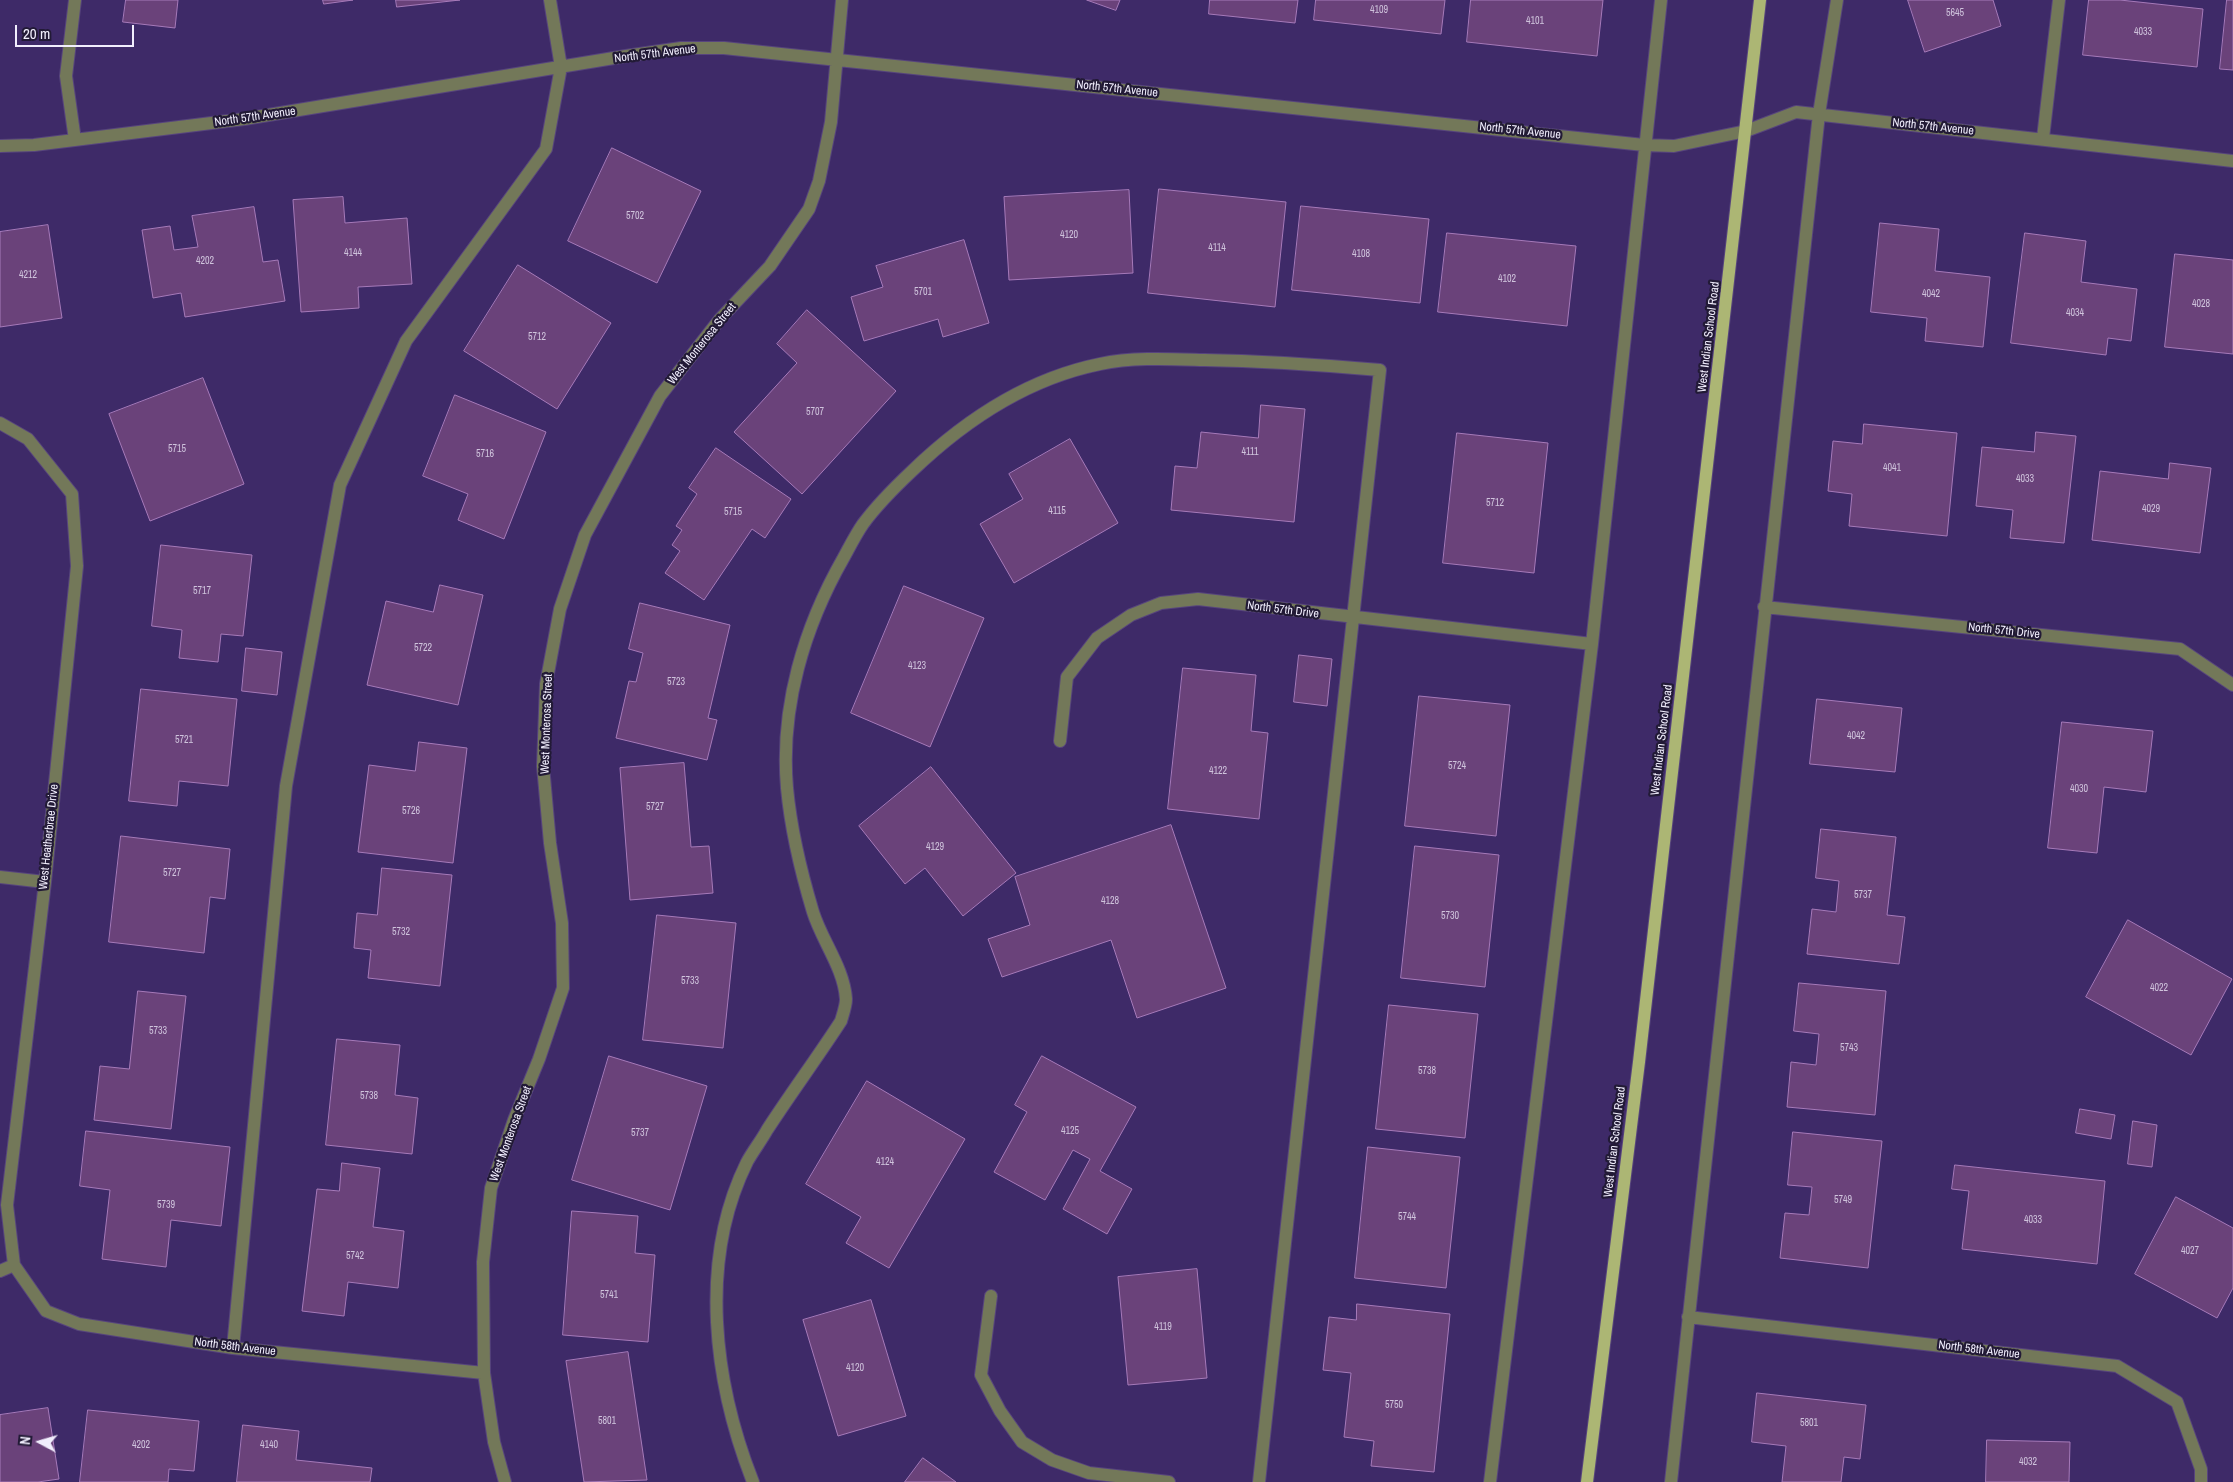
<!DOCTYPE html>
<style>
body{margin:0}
#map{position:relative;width:2233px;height:1482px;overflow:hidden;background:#3e2a68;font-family:"Archivo Narrow",sans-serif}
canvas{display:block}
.north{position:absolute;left:15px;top:1417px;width:50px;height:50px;-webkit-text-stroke:4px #221a36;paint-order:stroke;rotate:276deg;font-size:14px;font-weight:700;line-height:20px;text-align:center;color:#f1eefd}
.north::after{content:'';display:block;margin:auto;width:18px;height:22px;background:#f1eefd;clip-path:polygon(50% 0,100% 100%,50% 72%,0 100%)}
.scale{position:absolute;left:15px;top:25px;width:119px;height:22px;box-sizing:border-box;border:2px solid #f1eefd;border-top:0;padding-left:6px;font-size:15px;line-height:18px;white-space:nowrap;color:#f1eefd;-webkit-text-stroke:4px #221a36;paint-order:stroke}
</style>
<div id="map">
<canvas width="2233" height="1482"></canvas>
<div class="north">N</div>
<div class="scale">20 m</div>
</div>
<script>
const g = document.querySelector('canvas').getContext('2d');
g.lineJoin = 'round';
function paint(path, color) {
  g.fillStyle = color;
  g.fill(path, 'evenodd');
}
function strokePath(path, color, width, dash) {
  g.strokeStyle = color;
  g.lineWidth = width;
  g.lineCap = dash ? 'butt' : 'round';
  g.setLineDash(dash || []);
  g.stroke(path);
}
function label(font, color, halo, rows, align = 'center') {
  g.font = font + ' "Archivo Narrow",sans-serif';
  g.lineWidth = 4.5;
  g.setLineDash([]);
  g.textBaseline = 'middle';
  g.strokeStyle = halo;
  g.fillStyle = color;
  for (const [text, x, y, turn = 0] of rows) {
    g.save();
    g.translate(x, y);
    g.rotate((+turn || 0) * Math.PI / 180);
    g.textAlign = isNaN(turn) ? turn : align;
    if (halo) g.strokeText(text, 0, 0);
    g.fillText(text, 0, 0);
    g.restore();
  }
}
const building = new Path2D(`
 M126,0H178L175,28L123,22Z
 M323,0H353L324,4Z
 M396,0H460L397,7Z
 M1087,0H1120L1116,10Z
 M1210,0H1298L1295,23L1209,14Z
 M1316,0H1445L1441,34L1314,20Z
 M1471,0H1603L1597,56L1467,42Z
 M1908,0H1993L2001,26L1925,52Z
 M2089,0H2120L2203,9L2197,67L2083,55Z
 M2227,0H2233V70L2220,69Z
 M612,148L701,191L657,283L568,241Z
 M1159,189L1286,202L1275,307L1148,293Z
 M1129,190L1133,273L1009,280L1004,197Z
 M343,197L345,223L407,218L412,284L358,287L359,308L301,312L293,200Z
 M1301,206L1429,219L1420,303L1292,290Z
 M254,207L263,262L278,260L285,301L185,317L181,293L153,298L142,230L170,226L174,250L198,247L192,216Z
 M1880,223L1939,229L1935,271L1990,277L1983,347L1925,341L1927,318L1871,312Z
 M48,225L62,318L0,327V232Z
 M1447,233L1576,246L1567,326L1438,312Z
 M2025,233L2086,241L2081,282L2137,289L2131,341L2108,338L2106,355L2011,343Z
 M964,240L989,323L943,337L938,319L864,341L851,297L883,287L876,266Z
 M2175,254L2233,260V354L2165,347Z
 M518,265L611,323L557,409L464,351Z
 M807,310L896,391L802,494L734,432L797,363L777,344Z
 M203,378L244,484L150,521L109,414Z
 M455,395L546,432L504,539L458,520L468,494L423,476Z
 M1261,405L1305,409L1294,522L1171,510L1175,466L1197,468L1201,432L1258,438Z
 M1864,424L1957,433L1947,536L1849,526L1852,494L1828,491L1833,441L1862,444Z
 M2036,432L2076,436L2064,543L2010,538L2013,510L1976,506L1982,447L2034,452Z
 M1457,433L1548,443L1534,573L1443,563Z
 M1070,439L1118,523L1014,583L980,524L1023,499L1009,474Z
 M716,448L791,499L765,538L752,529L704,600L665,573L680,551L672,545L682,530L676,526L697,494L689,488Z
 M2170,463L2211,468L2200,553L2092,540L2100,471L2168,479Z
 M161,545L252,555L243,636L221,634L218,662L179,658L182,630L152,626Z
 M440,585L483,595L458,705L367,685L386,601L433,612Z
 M904,586L984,618L930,747L851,713Z
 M640,603L730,625L708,718L717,720L707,760L616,738L629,681L636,682L643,653L629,649Z
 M246,648L282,652L277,695L242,691Z
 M1299,655L1332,659L1327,706L1294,702Z
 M1183,668L1256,675L1251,731L1268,733L1259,819L1168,809Z
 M141,689L237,699L228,786L179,781L177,806L129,801Z
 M1419,696L1510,705L1496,836L1405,826Z
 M1817,699L1902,708L1895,772L1810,764Z
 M2062,722L2153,731L2146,792L2104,787L2097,853L2048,848Z
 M419,742L467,748L453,863L358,852L369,765L415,771Z
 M684,763L691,847L709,846L713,893L630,900L620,768Z
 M931,767L1016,873L963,916L925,868L905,884L859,826Z
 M1171,825L1226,988L1137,1018L1111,940L1002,977L988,939L1030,925L1015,877Z
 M1821,829L1896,837L1887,915L1905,917L1899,964L1807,954L1812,909L1836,912L1839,881L1816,878Z
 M121,836L230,849L225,899L210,897L204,953L109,942Z
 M1415,846L1499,855L1485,987L1401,978Z
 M382,868L452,875L440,986L368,978L371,950L354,948L357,913L377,915Z
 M657,915L736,923L723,1048L643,1040Z
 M2128,920L2232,979L2191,1055L2086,997Z
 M1799,983L1886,991L1875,1115L1787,1107L1791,1062L1816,1065L1819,1034L1794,1031Z
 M138,991L186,996L171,1129L94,1120L100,1066L129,1069Z
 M1389,1005L1478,1014L1465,1138L1376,1129Z
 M337,1039L400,1045L395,1095L418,1098L412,1154L326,1145Z
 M609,1056L707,1086L670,1210L572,1180Z
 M1042,1056L1136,1107L1100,1171L1132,1189L1107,1234L1063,1209L1090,1159L1073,1150L1045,1200L994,1172L1027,1112L1015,1105Z
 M867,1081L965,1139L889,1268L846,1243L861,1217L806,1184Z
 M2080,1109L2115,1115L2111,1139L2076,1133Z
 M2133,1121L2157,1125L2152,1167L2128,1164Z
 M86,1131L230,1147L221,1226L171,1220L166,1267L102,1259L110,1190L80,1186Z
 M1793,1132L1882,1141L1868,1268L1780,1258L1785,1213L1809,1215L1812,1187L1788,1185Z
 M1368,1147L1460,1157L1446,1288L1355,1278Z
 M342,1163L380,1168L373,1227L404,1231L398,1288L348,1282L344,1316L302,1311L317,1189L339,1191Z
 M1955,1165L2105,1181L2097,1264L1962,1249L1969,1191L1952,1189Z
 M2176,1197L2233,1228V1288L2217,1318L2135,1274Z
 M572,1211L638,1216L635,1253L655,1255L648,1342L563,1335Z
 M1197,1269L1207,1378L1128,1385L1118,1277Z
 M871,1300L906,1416L838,1436L803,1320Z
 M1357,1304L1450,1314L1434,1472L1371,1466L1374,1441L1344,1437L1351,1373L1323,1370L1329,1317L1356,1320Z
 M628,1352L647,1480L584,1482L566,1361Z
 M1757,1393L1866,1405L1860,1459L1844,1457L1841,1482H1782L1786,1446L1752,1442Z
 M48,1408L59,1479L38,1482H0V1415Z
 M88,1410L199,1421L194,1471L169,1469L168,1482H80Z
 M243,1425L299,1431L296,1460L372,1468L370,1482H237Z
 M1987,1440L2070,1442L2069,1482H1986Z
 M923,1458L956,1482H905Z`);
paint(building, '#6a427a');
strokePath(building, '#a67ab9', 1);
const minor = new Path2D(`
 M75,0L66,76L75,140
 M2043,138L2059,0
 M0,146L34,145L244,119L626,56L681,48H724L1644,145L1674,146L1746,131L1796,112L2233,161
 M0,423L28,439L72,494L77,566L45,882L7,1205L14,1265L0,1271
 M1764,607L2180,649L2233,685
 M1060,741L1067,677L1097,638L1131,615L1161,603L1198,599L1592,644
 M0,877L45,882
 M14,1265L46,1311L79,1324L233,1348L484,1373
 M991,1296L981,1375L1000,1411L1022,1442L1052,1460L1089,1473L1169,1482
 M1688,1317L2117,1366L2177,1402L2201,1469V1482
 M233,1348L286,786L340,485L406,341L546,149L561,67L550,0
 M505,1482L494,1442L484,1373L483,1262L491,1188L514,1120L539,1059L563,988L562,923L550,843L543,766L546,684L560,609L585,535L660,396L720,319L770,266L809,209L819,181L831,122L842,0
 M753,1482C714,1383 698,1261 747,1162C753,1151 761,1141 767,1130C791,1093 817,1058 841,1021C843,1014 846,1006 846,999C844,968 822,941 813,912C801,872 791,831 787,788C780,707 804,627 844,557C850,546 856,534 863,524C877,505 895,487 912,471C965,420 1026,379 1100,364C1133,357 1170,359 1204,360C1263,361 1321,365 1380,370L1259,1482
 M1490,1482L1592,644L1661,0
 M1671,1482L1819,114L1837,0`);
const major = new Path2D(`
 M1587,1482L1639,1062L1760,0`);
strokePath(minor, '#57457d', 14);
strokePath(major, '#57457d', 14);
strokePath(minor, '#737859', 12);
strokePath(major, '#acb674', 12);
label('10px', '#cfc3dc', null, [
 ["4109",1379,10],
 ["5645",1955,13],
 ["4101",1535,21],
 ["4033",2143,32],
 ["5702",635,216],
 ["4120",1069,235],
 ["4114",1217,248],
 ["4144",353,253],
 ["4108",1361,254],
 ["4202",205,261],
 ["4212",28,275],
 ["4102",1507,279],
 ["5701",923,292],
 ["4042",1931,294],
 ["4028",2201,304],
 ["4034",2075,313],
 ["5712",537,337],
 ["5707",815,412],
 ["5715",177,449],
 ["4111",1250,452],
 ["5716",485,454],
 ["4041",1892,468],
 ["4033",2025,479],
 ["5712",1495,503],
 ["4029",2151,509],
 ["4115",1057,511],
 ["5715",733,512],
 ["5717",202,591],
 ["5722",423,648],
 ["4123",917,666],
 ["5723",676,682],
 ["4042",1856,736],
 ["5721",184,740],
 ["5724",1457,766],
 ["4122",1218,771],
 ["4030",2079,789],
 ["5727",655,807],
 ["5726",411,811],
 ["4129",935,847],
 ["5727",172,873],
 ["5737",1863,895],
 ["4128",1110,901],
 ["5730",1450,916],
 ["5732",401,932],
 ["5733",690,981],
 ["4022",2159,988],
 ["5733",158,1031],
 ["5743",1849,1048],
 ["5738",1427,1071],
 ["5738",369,1096],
 ["4125",1070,1131],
 ["5737",640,1133],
 ["4124",885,1162],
 ["5749",1843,1200],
 ["5739",166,1205],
 ["5744",1407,1217],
 ["4033",2033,1220],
 ["4027",2190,1251],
 ["5742",355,1256],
 ["5741",609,1295],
 ["4119",1163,1327],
 ["4120",855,1368],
 ["5750",1394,1405],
 ["5801",607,1421],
 ["5801",1809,1423],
 ["4202",141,1445],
 ["4140",269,1445],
 ["4032",2028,1462]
]);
label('12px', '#f1eefd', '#221a36', [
 ["North 57th Avenue",655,54,-7],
 ["North 57th Avenue",1117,89,6],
 ["North 57th Avenue",255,117,-8],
 ["North 57th Avenue",1933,127,6],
 ["North 57th Avenue",1520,131,6],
 ["West Indian School Road",1709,337,-83],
 ["West Monterosa Street",702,344,-51],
 ["North 57th Drive",1283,610,7],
 ["North 57th Drive",2004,631,6],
 ["West Monterosa Street",547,724,-88],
 ["West Indian School Road",1662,740,-83],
 ["West Heatherbrae Drive",49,837,-84],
 ["West Monterosa Street",511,1134,-70],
 ["West Indian School Road",1615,1142,-83],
 ["North 58th Avenue",235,1347,7],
 ["North 58th Avenue",1979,1350,7]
]);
</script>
